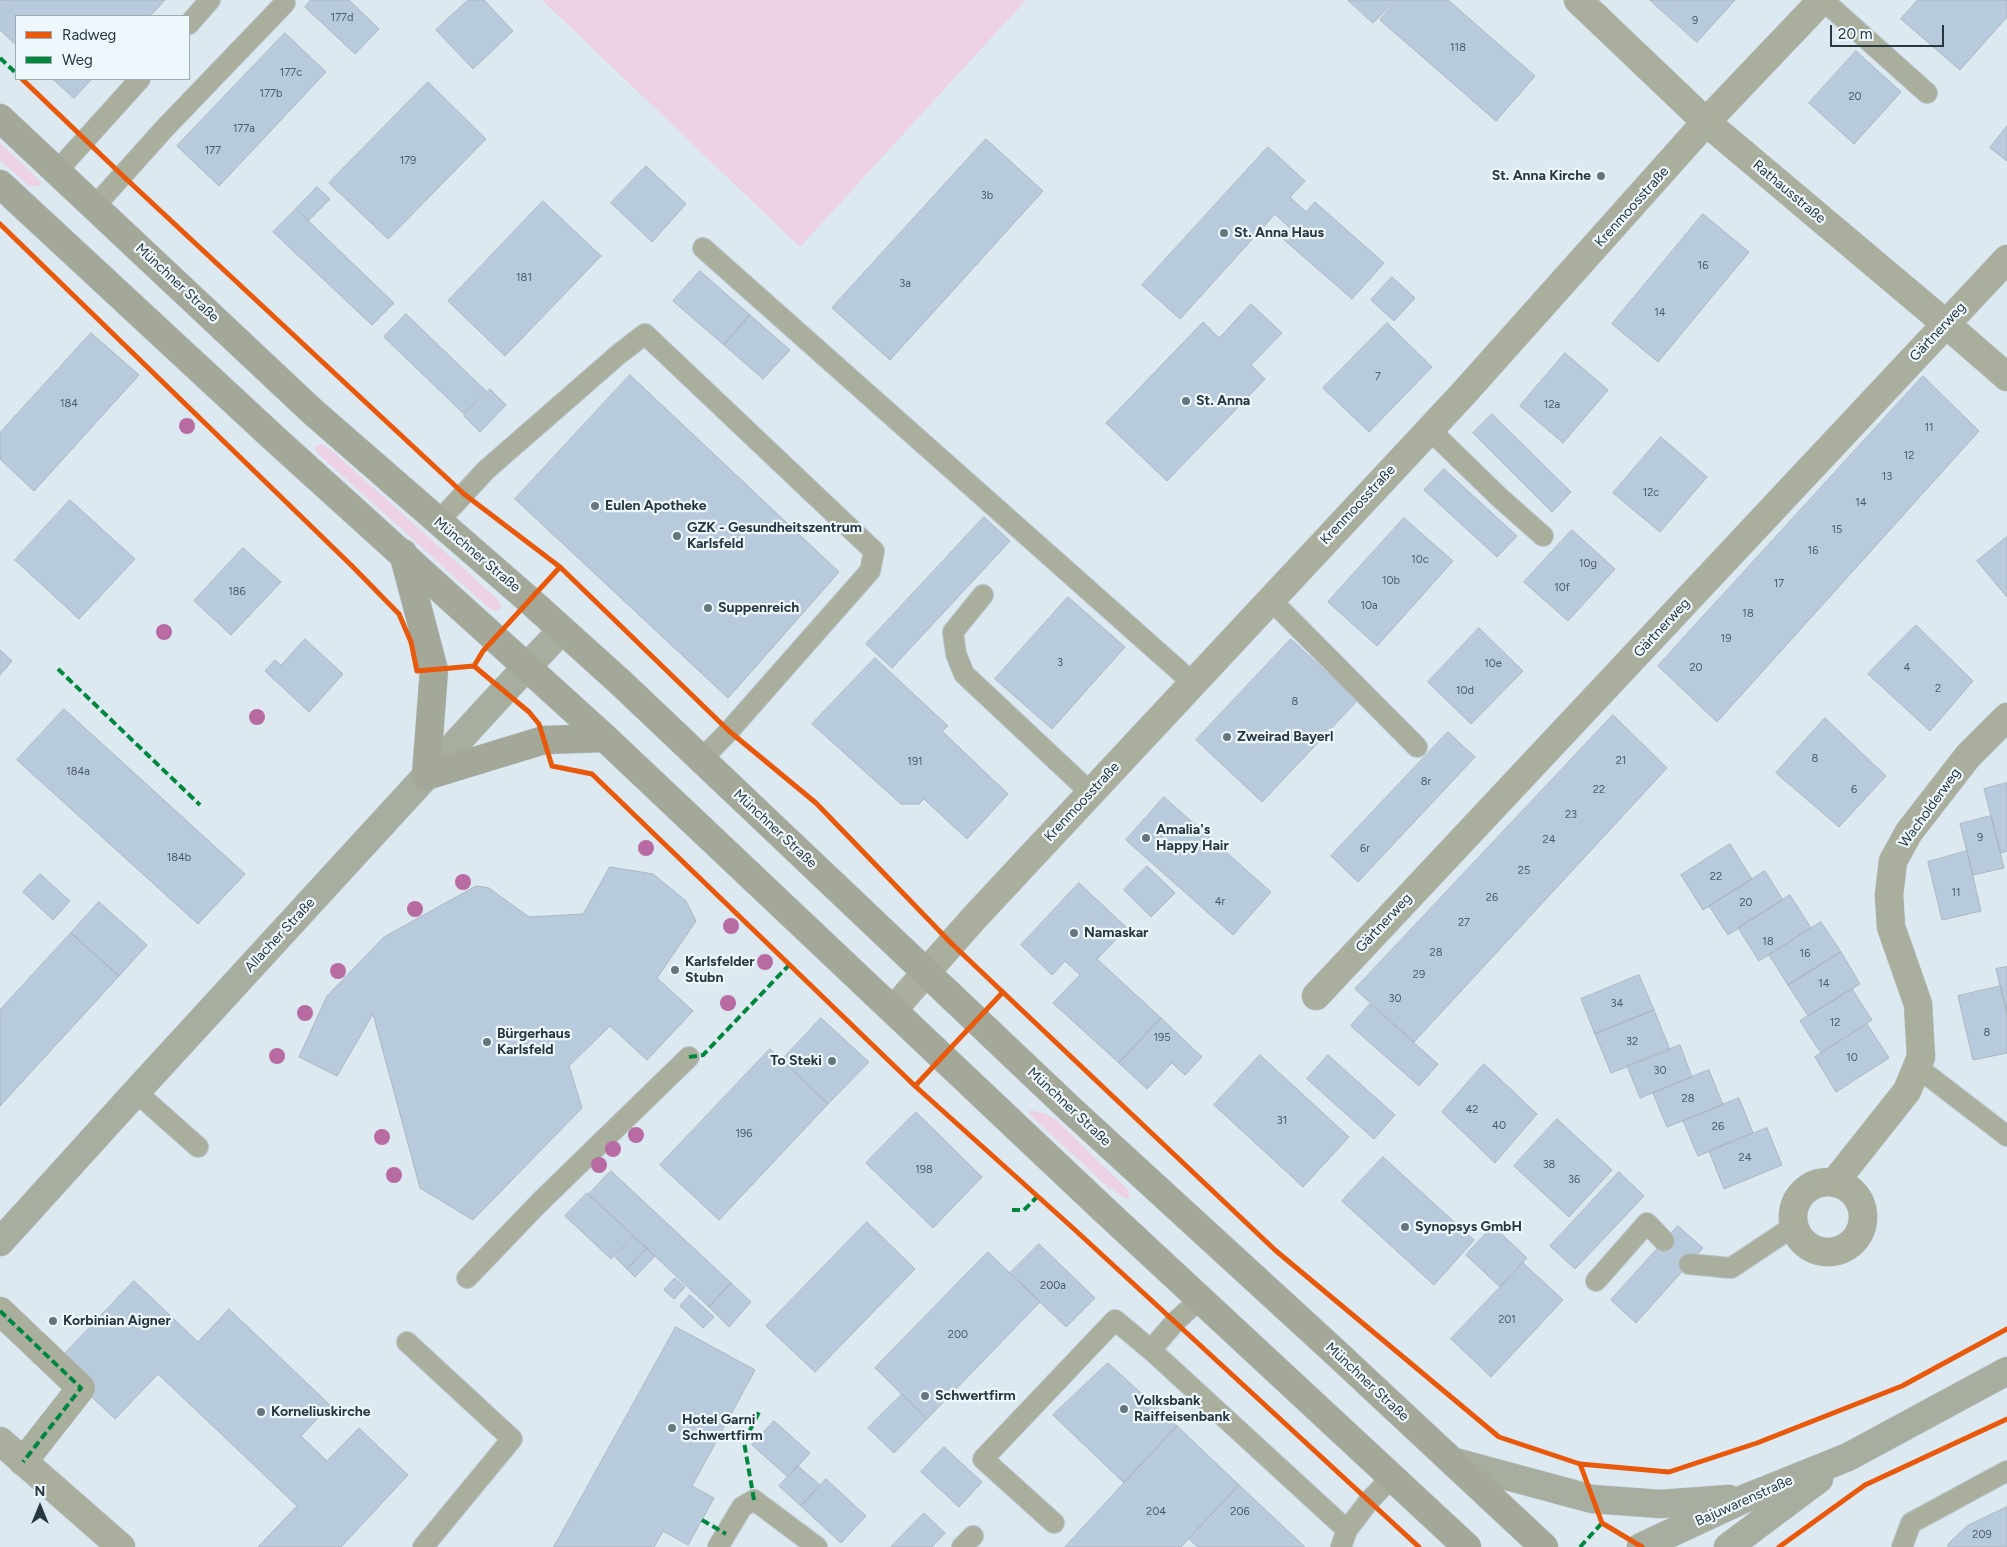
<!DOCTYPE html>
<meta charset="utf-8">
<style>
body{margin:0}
#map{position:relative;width:2007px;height:1547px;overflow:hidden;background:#dce9f1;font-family:Figtree,sans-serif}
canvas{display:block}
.legend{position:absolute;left:15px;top:15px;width:175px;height:65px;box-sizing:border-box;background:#eef7fb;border:1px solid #9eabb1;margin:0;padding:6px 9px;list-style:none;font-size:15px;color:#273841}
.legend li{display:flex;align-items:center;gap:10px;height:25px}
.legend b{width:25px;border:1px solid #9eabb1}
.north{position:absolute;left:15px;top:1482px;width:50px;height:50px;-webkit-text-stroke:4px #eef7fb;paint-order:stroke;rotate:0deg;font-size:14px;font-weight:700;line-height:20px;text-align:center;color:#273841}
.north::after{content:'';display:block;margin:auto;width:18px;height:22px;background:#273841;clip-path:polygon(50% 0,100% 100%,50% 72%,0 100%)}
.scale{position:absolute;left:1830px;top:25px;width:114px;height:22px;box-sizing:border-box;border:2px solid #273841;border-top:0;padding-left:6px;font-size:15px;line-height:18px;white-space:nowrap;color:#273841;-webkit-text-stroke:4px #eef7fb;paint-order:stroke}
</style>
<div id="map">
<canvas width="2007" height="1547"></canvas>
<ul class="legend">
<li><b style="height:6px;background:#e8590c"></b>Radweg</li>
<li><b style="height:6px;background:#00873e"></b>Weg</li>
</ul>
<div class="north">N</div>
<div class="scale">20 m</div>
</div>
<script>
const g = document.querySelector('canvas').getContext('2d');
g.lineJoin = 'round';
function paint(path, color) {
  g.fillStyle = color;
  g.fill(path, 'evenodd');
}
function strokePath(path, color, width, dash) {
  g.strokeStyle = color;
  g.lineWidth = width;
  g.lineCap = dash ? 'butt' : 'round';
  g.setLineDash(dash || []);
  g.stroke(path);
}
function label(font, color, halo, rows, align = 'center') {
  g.font = font + ' Figtree,sans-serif';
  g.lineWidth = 4.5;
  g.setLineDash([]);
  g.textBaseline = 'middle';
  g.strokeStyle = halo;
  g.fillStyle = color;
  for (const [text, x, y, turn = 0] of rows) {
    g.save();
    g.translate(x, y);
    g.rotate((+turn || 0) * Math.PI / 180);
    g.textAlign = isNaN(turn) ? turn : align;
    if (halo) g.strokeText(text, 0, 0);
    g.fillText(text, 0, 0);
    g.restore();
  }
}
paint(new Path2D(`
 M542,0H1026L800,247Z
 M0,143L36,177L41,183L40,186H29L0,160Z
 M321,444L330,449L483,586L498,600L501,606L499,610L496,611L490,609L315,451L316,446Z
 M1030,1110L1046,1114L1055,1119L1126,1188L1130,1194L1129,1198L1126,1199L1107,1186L1029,1114Z`), '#ecd2e4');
const building = new Path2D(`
 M0,0H165L150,16H16V45L0,30Z
 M311,0H349L379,29L355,54L305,7Z
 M468,0H484L513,31L473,69L436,30Z
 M1348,0H1395L1373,23Z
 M1397,0H1448L1535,76L1496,121L1380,20Z
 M1650,0H1735L1697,42Z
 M1918,0H2007V17L1960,70L1901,19Z
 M285,33L326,72L219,186L177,146Z
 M1856,51L1901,92L1854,144L1809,103Z
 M53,79H92L74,98Z
 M428,82L486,139L388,239L329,183Z
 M2007,126V161L1990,148Z
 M986,139L1043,191L890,360L832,308Z
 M1268,147L1305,181L1290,197L1306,212L1315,202L1384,263L1352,299L1282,238L1291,229L1275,214L1180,319L1142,285Z
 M646,166L686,204L652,242L611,203Z
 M317,187L330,199L308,221L296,209Z
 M543,201L601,256L505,356L448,301Z
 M296,209L394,303L372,325L273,232Z
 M1703,214L1749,252L1658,362L1612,324Z
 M700,271L750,315L724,345L673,301Z
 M1392,277L1415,298L1394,321L1371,300Z
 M1251,304L1282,333L1251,365L1265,379L1167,481L1106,423L1203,322L1219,338Z
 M406,314L486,391L464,414L384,337Z
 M750,315L790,350L763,379L724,345Z
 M1387,323L1432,367L1369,432L1323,388Z
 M91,333L139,375L34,491L0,459V433Z
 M1565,353L1608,390L1563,443L1520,406Z
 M630,375L839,572L728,698L515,499Z
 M1923,376L1979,431L1717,722L1658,666Z
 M490,389L506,405L480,432L464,416Z
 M1492,414L1571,492L1552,512L1473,433Z
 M1661,437L1707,477L1660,532L1613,493Z
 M1444,469L1517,536L1497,557L1424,490Z
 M70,500L135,559L79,619L15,560Z
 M984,517L1010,541L892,668L866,644Z
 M1404,518L1453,561L1377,646L1328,602Z
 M1572,530L1615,569L1568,621L1524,582Z
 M2007,537V597L1977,561Z
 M243,548L281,582L231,635L194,601Z
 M1068,597L1125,647L1052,729L995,679Z
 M1916,625L1973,681L1930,731L1868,674Z
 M1479,628L1523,671L1471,724L1428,682Z
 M305,639L343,674L309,712L265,671L275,660L281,665Z
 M1291,639L1357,701L1262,802L1196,740Z
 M0,650L12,661L0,675Z
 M875,658L948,726L942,731L1008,794L967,839L924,799L919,804H901L812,724Z
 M64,709L245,874L198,924L17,760Z
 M1613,715L1667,768L1414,1042L1355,989Z
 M1825,718L1886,776L1839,827L1776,773Z
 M1448,732L1475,757L1358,882L1331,856Z
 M2007,783V851L2001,853L1984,789Z
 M1164,797L1271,892L1233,935L1126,840Z
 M1991,816L2004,868L1973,875L1960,824Z
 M1730,844L1752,879L1703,910L1681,875Z
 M1967,851L1981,911L1942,920L1928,862Z
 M1147,866L1175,893L1151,917L1124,890Z
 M610,867L653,874L686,901L696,921L657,978L693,1011L647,1060L610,1026L569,1066L582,1108L473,1220L420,1188L373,1014L337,1076L299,1057L327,996L384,937L476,886L489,888L529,917L583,914Z
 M1765,871L1783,900L1728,935L1709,906Z
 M40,874L70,901L53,920L23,892Z
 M1079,883L1127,928L1097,959L1161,1018L1119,1063L1053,1003L1080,975L1065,961L1052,975L1021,945Z
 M1790,895L1811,928L1759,961L1738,928Z
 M99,902L147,945L119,976L71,933Z
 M1821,922L1841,952L1788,985L1769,955Z
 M71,933L119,976L0,1106V1010Z
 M1841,952L1860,984L1808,1016L1788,985Z
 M2007,967V1014L1996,969Z
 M1639,975L1654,1010L1595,1034L1581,999Z
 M2001,986L2007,1014V1053L1973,1060L1958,996Z
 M1852,989L1872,1020L1821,1053L1800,1021Z
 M1370,1004L1438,1064L1419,1086L1351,1026Z
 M1654,1010L1670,1050L1611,1073L1595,1034Z
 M821,1018L869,1062L828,1104L782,1060Z
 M1161,1018L1202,1057L1185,1075L1172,1063L1147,1089L1119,1063Z
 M1867,1024L1889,1058L1836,1092L1815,1057Z
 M1680,1045L1692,1077L1640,1098L1627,1066Z
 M770,1049L828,1104L719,1220L660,1165Z
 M1260,1055L1349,1137L1303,1187L1214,1105Z
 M1328,1055L1395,1115L1374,1139L1307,1079Z
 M1484,1064L1537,1114L1495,1163L1442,1112Z
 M1709,1070L1723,1105L1667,1127L1653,1093Z
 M1739,1098L1753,1133L1698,1156L1683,1121Z
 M916,1112L982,1177L933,1228L866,1163Z
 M1557,1119L1612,1170L1569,1217L1514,1166Z
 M1767,1128L1782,1165L1724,1189L1709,1151Z
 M1383,1157L1474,1240L1434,1285L1342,1201Z
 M611,1171L731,1283L709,1307L589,1194Z
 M1619,1172L1644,1196L1575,1269L1550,1246Z
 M587,1193L633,1236L611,1259L565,1216Z
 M867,1222L915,1269L815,1372L766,1326Z
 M1493,1226L1527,1258L1500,1287L1466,1255Z
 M1678,1226L1703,1248L1636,1323L1611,1300Z
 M634,1237L647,1248L627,1269L615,1257Z
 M1039,1244L1095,1298L1066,1327L1010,1273Z
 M647,1248L655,1256L635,1277L627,1269Z
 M988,1252L1040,1302L927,1419L875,1368Z
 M1523,1263L1563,1300L1491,1377L1451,1339Z
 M675,1278L685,1287L674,1299L664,1290Z
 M134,1281L198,1342L229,1309L330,1405L301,1436L327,1461L359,1428L408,1475L341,1547H258L297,1506L158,1374L115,1419L56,1363Z
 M731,1283L751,1302L729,1327L709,1307Z
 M690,1295L714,1317L703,1328L680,1306Z
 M676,1327L755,1370L692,1486L714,1498L688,1545L663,1531L654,1547H554Z
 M1108,1363L1177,1426L1124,1483L1053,1415Z
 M902,1394L927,1419L894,1453L868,1428Z
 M774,1421L810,1453L788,1477L752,1445Z
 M1177,1426L1239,1485L1181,1547H1065Z
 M944,1447L982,1482L959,1507L921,1472Z
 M798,1466L820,1485L801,1506L779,1486Z
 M826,1479L866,1516L841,1543L801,1506Z
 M1239,1485L1305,1547H1198L1189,1539Z
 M2007,1507V1547H1948V1544L1967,1526Z
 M924,1513L945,1533L932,1547H891Z`);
paint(building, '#b8cbdd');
strokePath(building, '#aab6bf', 1);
const lane = new Path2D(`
 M1823,0L1927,93
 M189,24L210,0
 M57,171L140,79
 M95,206L164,129L285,3
 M703,248L1193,683
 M1429,429L1499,497L1543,536
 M438,522L486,470L619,354L645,334L874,551L870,571L729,731L702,759
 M983,595L953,632L956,654L964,674L1091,793
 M1271,600L1417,747
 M1917,1067L2007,1136
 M136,1092L198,1147
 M1689,1264L1731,1268L1794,1226
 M467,1278L539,1203L689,1057
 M1596,1281L1647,1223L1664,1241
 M1201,1298L1175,1322L1151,1350L1347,1530L1369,1501L1393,1476
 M407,1342L512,1439L423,1547
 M1054,1523L983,1459L1115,1320L1151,1350
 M718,1547L742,1507L754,1500L817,1547
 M962,1547L973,1536
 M1341,1547L1347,1530
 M1902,1547L1911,1523L2007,1471`);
const street = new Path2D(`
 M1578,0L1706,122L1946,324L2007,377
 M1316,996L2007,259
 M893,1010L974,918L1463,394L1706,122L1822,0
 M1793 1217a35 35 0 1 1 70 0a35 35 0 1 1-70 0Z
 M1834,1183L1907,1091L1921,1057L1918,1004L1891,927L1889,895L1893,861L1909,832L1968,756L2007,717
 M0,1311L81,1388L23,1462
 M0,1441L121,1547`);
const secondary = new Path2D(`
 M0,1242L136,1092L504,691L562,630
 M1455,1462L1592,1499L1660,1504L1729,1499
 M1641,1547L1746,1498L1848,1457L2007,1371
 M1728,1547L1819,1479`);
const primary = new Path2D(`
 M0,118L313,412L529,600L620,682L1069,1108L1334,1351L1544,1547
 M0,184L276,440L605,738L1101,1207L1467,1547
 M403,553L434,670L426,776L544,740L605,738`);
strokePath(lane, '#b9c5cc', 22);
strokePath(street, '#b9c5cc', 29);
strokePath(secondary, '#b9c5cc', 29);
strokePath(primary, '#b9c5cc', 29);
strokePath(lane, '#a9ae9d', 20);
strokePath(street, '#a9ae9d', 28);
strokePath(secondary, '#a8ae9f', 28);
strokePath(primary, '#a3a899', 28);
strokePath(new Path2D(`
 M0,58L16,73
 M58,669L200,805
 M689,1057L703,1055L790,964
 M1012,1210H1024L1038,1196
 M0,1311L81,1388L23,1462
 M754,1500L744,1442L759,1412
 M702,1520L726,1534
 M1580,1547L1602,1523`), '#00873e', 4, [8, 4]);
strokePath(new Path2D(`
 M22,79L122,175L464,494L560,567L729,731L816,803L952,944L1275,1250L1499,1437L1580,1464L1602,1523L1642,1547
 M0,224L352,566L399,614L411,642L417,671L474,666L529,712L539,724L552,766L592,774L915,1086L1074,1229L1419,1547
 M474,666L483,651L560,567
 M915,1086L1003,992
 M1580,1464L1669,1472L1757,1443L1902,1386L2007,1329
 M1779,1547L1865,1485L2007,1419`), '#e8590c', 5);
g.fillStyle = '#b86ba2';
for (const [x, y] of [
 [187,426],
 [164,632],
 [257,717],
 [646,848],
 [463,882],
 [415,909],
 [731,926],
 [765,962],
 [338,971],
 [728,1003],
 [305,1013],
 [277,1056],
 [636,1135],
 [382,1137],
 [613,1149],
 [599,1165],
 [394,1175]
]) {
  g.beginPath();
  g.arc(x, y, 8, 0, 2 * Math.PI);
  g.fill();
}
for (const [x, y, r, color] of [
 [1601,176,5,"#66767f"],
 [1224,233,5,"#66767f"],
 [1186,401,5,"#66767f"],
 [595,506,5,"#66767f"],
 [677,536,5,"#66767f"],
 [708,608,5,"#66767f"],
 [1227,737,5,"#66767f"],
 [1146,838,5,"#66767f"],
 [1074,933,5,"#66767f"],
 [675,970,5,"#66767f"],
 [487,1042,5,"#66767f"],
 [832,1061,5,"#66767f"],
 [1405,1227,5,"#66767f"],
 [53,1321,5,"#66767f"],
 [925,1396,5,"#66767f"],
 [1124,1409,5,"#66767f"],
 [261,1412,5,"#66767f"],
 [672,1428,5,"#66767f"]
]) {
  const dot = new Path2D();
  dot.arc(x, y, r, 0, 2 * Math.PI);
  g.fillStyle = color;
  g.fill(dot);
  strokePath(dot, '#eef7fb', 2);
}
label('11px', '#4b5d68', null, [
 ["177d",342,18],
 ["9",1695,21],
 ["118",1458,48],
 ["177c",291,73],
 ["177b",271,94],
 ["20",1855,97],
 ["177a",244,129],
 ["177",213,151],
 ["179",408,161],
 ["3b",987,196],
 ["16",1703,266],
 ["181",524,278],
 ["3a",905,284],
 ["14",1660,313],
 ["7",1378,377],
 ["184",69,404],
 ["12a",1552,405],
 ["11",1929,428],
 ["12",1909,456],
 ["13",1887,477],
 ["12c",1651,493],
 ["14",1861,503],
 ["15",1837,530],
 ["16",1813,551],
 ["10c",1420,560],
 ["10g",1588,564],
 ["10b",1391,581],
 ["17",1779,584],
 ["10f",1562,588],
 ["186",237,592],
 ["10a",1369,606],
 ["18",1748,614],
 ["19",1726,639],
 ["3",1060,663],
 ["10e",1493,664],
 ["20",1696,668],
 ["4",1907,668],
 ["2",1938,689],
 ["10d",1465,691],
 ["8",1295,702],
 ["8",1815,759],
 ["21",1621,761],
 ["191",915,762],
 ["184a",78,772],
 ["8r",1426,782],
 ["22",1599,790],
 ["6",1854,790],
 ["23",1571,815],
 ["9",1980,838],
 ["24",1549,840],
 ["6r",1365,849],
 ["184b",179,858],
 ["25",1524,871],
 ["22",1716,877],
 ["11",1956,893],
 ["26",1492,898],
 ["4r",1220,902],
 ["20",1746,903],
 ["27",1464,923],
 ["18",1768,942],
 ["28",1436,953],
 ["16",1805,954],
 ["29",1419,975],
 ["14",1824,984],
 ["30",1395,999],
 ["34",1617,1004],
 ["12",1835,1023],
 ["8",1987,1033],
 ["195",1162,1038],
 ["32",1632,1042],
 ["10",1852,1058],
 ["30",1660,1071],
 ["28",1688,1099],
 ["42",1472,1110],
 ["31",1282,1121],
 ["40",1499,1126],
 ["26",1718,1127],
 ["196",744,1134],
 ["24",1745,1158],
 ["38",1549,1165],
 ["198",924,1170],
 ["36",1574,1180],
 ["200a",1053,1286],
 ["201",1507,1320],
 ["200",958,1335],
 ["204",1156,1512],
 ["206",1240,1512],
 ["209",1982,1535]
]);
label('bold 14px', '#273841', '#eef7fb', [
 ["St. Anna Kirche",1591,176,"right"],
 ["St. Anna Haus",1234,233],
 ["St. Anna",1196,401],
 ["Eulen Apotheke",605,506],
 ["GZK - Gesundheitszentrum",687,528],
 ["Karlsfeld",687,544],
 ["Suppenreich",718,608],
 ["Zweirad Bayerl",1237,737],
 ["Amalia's",1156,830],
 ["Happy Hair",1156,846],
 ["Namaskar",1084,933],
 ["Karlsfelder",685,962],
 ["Stubn",685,978],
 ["Bürgerhaus",497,1034],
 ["Karlsfeld",497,1050],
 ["To Steki",822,1061,"right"],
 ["Synopsys GmbH",1415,1227],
 ["Korbinian Aigner",63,1321],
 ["Schwertfirm",935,1396],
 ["Volksbank",1134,1401],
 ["Raiffeisenbank",1134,1417],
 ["Korneliuskirche",271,1412],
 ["Hotel Garni",682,1420],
 ["Schwertfirm",682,1436]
], 'left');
label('14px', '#273841', '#eef7fb', [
 ["Rathausstraße",1789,192,40],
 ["Krenmoosstraße",1632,207,-48],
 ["Münchner Straße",177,283,43],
 ["Gärtnerweg",1938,332,-47],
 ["Krenmoosstraße",1358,505,-47],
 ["Münchner Straße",477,555,40],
 ["Gärtnerweg",1662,628,-47],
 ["Krenmoosstraße",1082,802,-47],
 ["Wacholderweg",1930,808,-54],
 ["Münchner Straße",775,829,43],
 ["Gärtnerweg",1384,923,-47],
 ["Allacher Straße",280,935,-47],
 ["Münchner Straße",1069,1107,43],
 ["Münchner Straße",1367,1382,43],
 ["Bajuwarenstraße",1744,1501,-24]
]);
</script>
